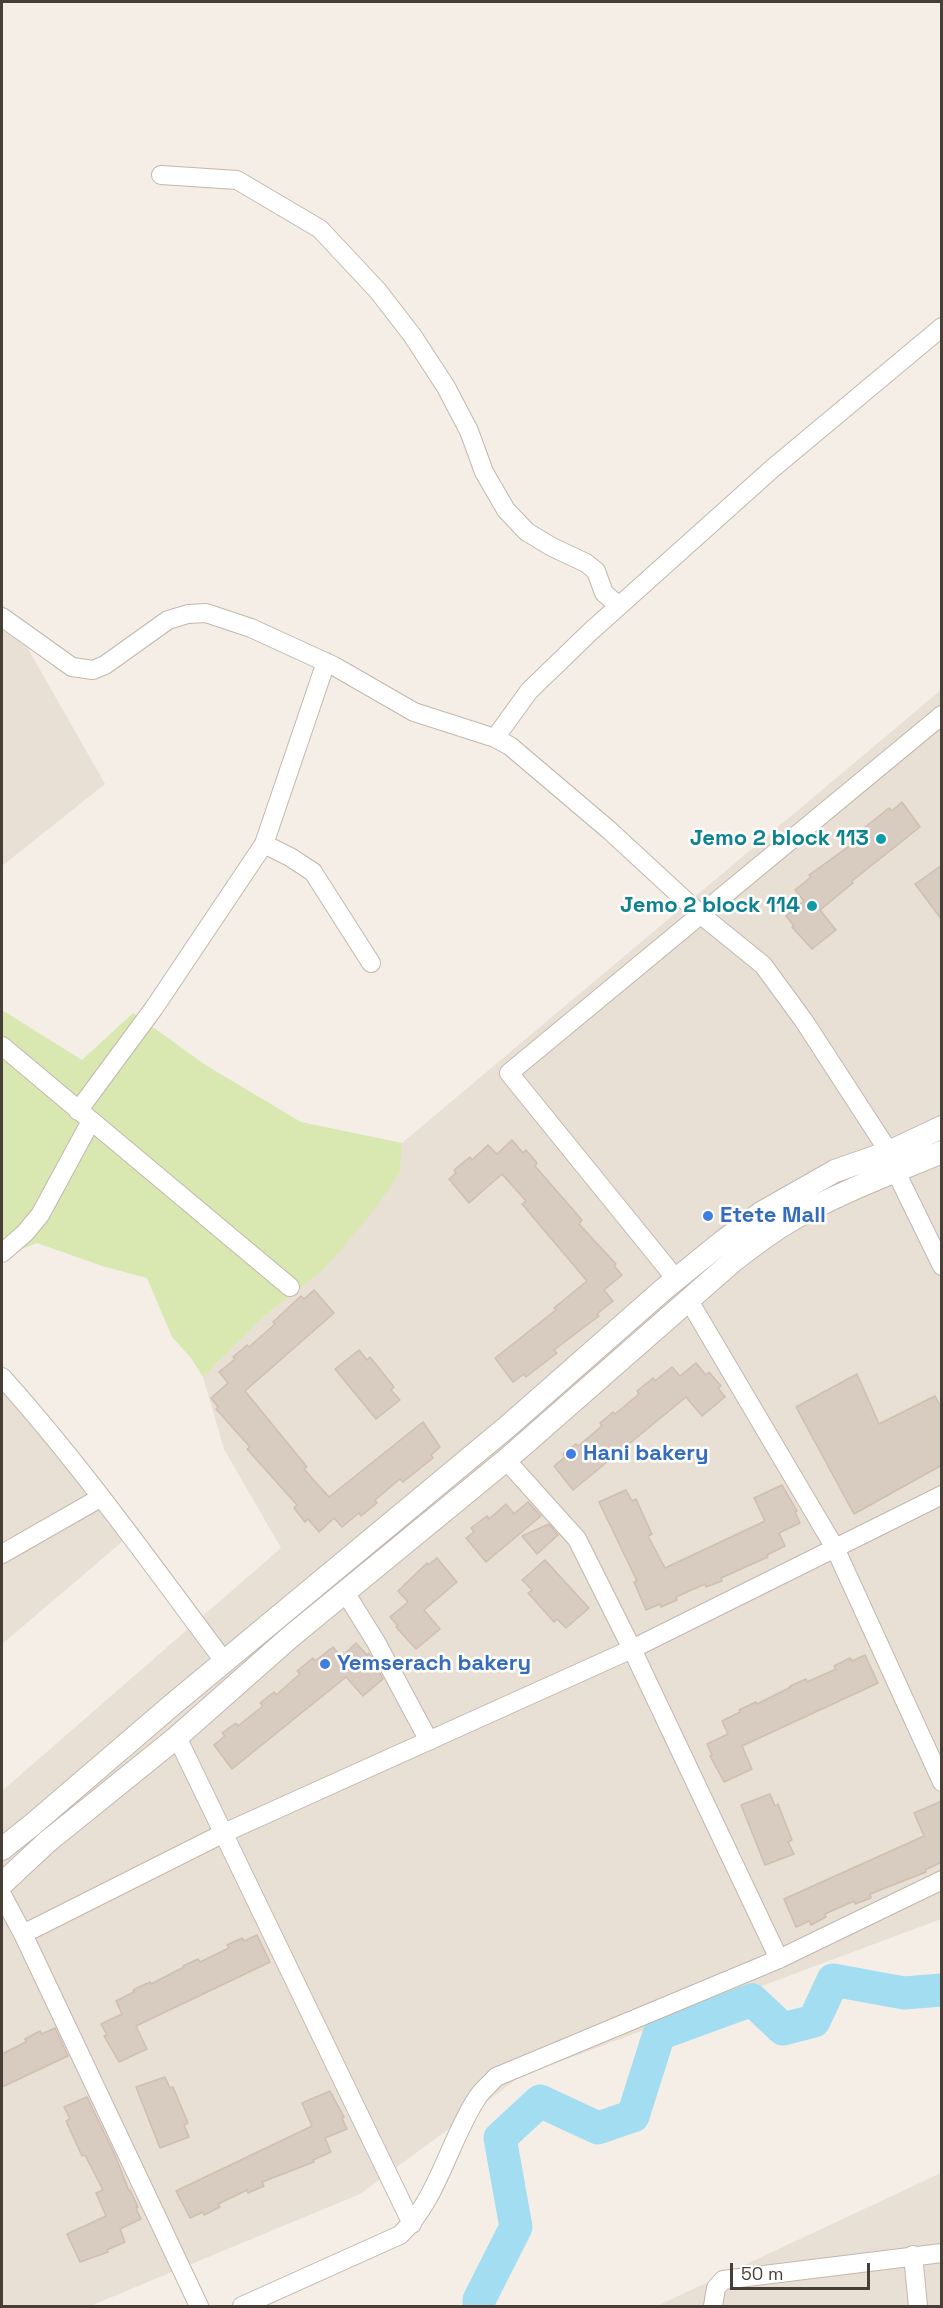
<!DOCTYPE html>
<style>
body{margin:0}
#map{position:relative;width:943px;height:2308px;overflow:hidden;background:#f4eee7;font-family:"Space Grotesk",sans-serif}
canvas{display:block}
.frame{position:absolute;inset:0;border:3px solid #473e36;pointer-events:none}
.scale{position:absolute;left:730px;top:2263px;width:140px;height:27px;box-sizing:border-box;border:3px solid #473e36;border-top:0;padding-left:8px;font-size:18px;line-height:21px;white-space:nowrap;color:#473e36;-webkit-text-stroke:4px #fff;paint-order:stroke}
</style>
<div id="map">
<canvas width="943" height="2308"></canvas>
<div class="frame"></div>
<div class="scale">50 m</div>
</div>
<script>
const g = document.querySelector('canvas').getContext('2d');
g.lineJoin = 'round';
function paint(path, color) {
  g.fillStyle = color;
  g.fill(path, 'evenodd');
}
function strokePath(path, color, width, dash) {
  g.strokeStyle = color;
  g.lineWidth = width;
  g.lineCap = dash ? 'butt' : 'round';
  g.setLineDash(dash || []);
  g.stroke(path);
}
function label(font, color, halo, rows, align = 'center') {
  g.font = font + ' "Space Grotesk",sans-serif';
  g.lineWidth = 5;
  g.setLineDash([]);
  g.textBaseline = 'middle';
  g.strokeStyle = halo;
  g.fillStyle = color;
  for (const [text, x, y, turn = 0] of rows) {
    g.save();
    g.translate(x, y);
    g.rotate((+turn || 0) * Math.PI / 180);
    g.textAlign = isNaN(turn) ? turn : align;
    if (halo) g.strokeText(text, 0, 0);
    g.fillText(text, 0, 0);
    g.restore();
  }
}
paint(new Path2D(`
 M2,603L105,784L2,866Z
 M941,690V1919L521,2076L360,2194L90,2306H2V1791L281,1548L224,1449L203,1377L263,1317L322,1271L400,1172L402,1143Z
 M2,1375L129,1536L2,1644Z
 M941,2173V2306H657Z`), '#e8dfd5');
paint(new Path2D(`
 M2,1010L82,1060L133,1013L207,1066L301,1122L402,1143L400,1172L372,1213L322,1271L263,1317L203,1377L191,1358L172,1337L147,1278L102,1266L37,1243L2,1257Z`), '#d8e8b0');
strokePath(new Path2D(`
 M479,2306V2300L516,2227L500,2138L540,2101L598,2128L633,2116L659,2034L752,2000L783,2029L814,2021L833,1980L904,1993L942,1990`), '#a3ddf1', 33);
const building = new Path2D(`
 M902,802L920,827L852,881L853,883L820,910L836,930L812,949L792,927L794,926L786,916L804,901L795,890L811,877L809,875L852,844L862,834L859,832L889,808L892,811Z
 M942,865V920L915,884Z
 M512,1140L523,1153L526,1150L537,1163L535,1166L582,1220L579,1224L616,1264L614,1266L622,1275L604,1290L613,1301L597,1314L599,1316L554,1350L557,1353L526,1377L524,1374L513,1382L495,1358L556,1310L554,1308L587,1281L522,1204L526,1201L502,1174L469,1203L449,1179L456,1173L454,1170L470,1157L472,1160L488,1145L497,1154Z
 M314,1290L334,1313L245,1391L307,1467L304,1469L329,1497L423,1422L440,1447L431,1455L433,1458L403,1482L400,1479L375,1500L377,1503L361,1516L359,1513L342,1527L334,1518L319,1532L308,1519L305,1522L294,1508L297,1505L247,1449L250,1447L216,1409L218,1407L211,1398L228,1383L219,1372L235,1359L233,1357L247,1345L249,1347L275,1324L273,1322L301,1296L304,1299Z
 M359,1350L367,1360L370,1357L394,1387L391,1390L400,1400L376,1419L335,1369Z
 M696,1363L706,1375L709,1372L721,1386L718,1388L725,1397L702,1416L686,1397L573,1490L554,1466L565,1457L563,1454L576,1444L578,1446L602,1426L600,1423L613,1412L615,1414L639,1394L637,1391L653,1378L655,1381L672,1367L680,1376Z
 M857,1374L879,1424L935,1396L942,1409V1465L854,1514L796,1407Z
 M782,1485L797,1511L795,1512L800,1523L779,1533L785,1546L767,1555L768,1557L721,1578L722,1581L706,1587L705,1584L676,1597L677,1600L661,1607L660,1604L646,1610L634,1582L637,1581L599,1502L626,1490L632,1501L636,1499L652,1534L648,1536L665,1568L765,1521L754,1498Z
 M528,1502L541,1516L486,1562L466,1538L474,1532L471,1528L487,1516L489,1519L506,1504L514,1514Z
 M549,1524L558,1535L537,1554L522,1536Z
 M437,1558L457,1582L424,1610L440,1629L416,1649L396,1627L398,1626L390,1617L408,1602L398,1591L427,1563L428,1565Z
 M545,1560L589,1608L566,1628L557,1619L554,1622L528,1593L532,1590L522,1580Z
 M356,1643L367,1655L369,1653L383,1679L363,1696L346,1677L232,1769L214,1745L225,1736L222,1733L236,1723L238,1726L263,1706L260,1703L274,1692L276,1695L300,1674L297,1671L313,1658L315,1661L333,1647L341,1657Z
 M865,1655L878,1683L742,1746L752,1769L724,1782L710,1756L712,1755L707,1744L728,1734L722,1721L740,1712L739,1710L756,1702L757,1704L791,1687L790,1686L806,1679L807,1682L836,1669L834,1666L850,1658L852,1661Z
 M770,1794L775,1806L778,1804L792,1840L788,1842L794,1854L765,1865L741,1805Z
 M942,1801V1862L925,1870L926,1872L870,1894L871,1898L855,1904L854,1901L825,1914L826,1917L811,1925L809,1921L796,1927L784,1899L924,1836L914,1813Z
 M257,1935L270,1962L136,2026L147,2049L119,2062L104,2036L107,2035L101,2024L122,2014L116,2001L134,1992L133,1990L150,1982L151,1984L184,1967L183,1966L198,1959L200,1962L229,1948L227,1945L242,1938L244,1941Z
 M55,2028L68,2056L2,2087V2054L26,2042L25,2039L40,2031L42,2034Z
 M165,2077L170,2088L173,2087L188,2123L184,2125L189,2137L160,2148L136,2087Z
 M330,2091L344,2117L342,2118L347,2129L325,2138L331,2152L313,2160L314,2162L262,2182L264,2186L248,2193L247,2190L218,2204L220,2207L204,2215L203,2212L190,2218L176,2191L312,2126L302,2103Z
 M87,2097L115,2155L129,2191L130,2190L138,2207L136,2208L141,2219L120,2229L125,2242L107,2250L108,2252L80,2262L67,2234L106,2216L96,2193L103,2190L85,2155L82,2156L66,2121L70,2119L64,2107Z`);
paint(building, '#d8cbc0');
strokePath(building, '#d0beb0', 1.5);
const minor = new Path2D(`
 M161,175L237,180L320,229L378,291L412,335L446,387L469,431L484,472L506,510L527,532L552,547L586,563L596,571L604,593L619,606
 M2,617L72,667L93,670L105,665L168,620L188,614L206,613L251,628L334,666L414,712L495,738L510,746L609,830L700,914L763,965L804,1021L889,1152L896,1172L942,1266
 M495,738L529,691L590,632L773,468L942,327
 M264,844L290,857L313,872L371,963
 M2,1046L290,1287
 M78,1111L154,1008L264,844L326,662
 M2,1253L25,1233L40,1215L91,1121
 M676,1279L509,1073L942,715
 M688,1299L835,1548L942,1782
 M2,1377C82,1466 152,1565 224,1661
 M506,1460L577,1539L632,1649L779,1959
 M2,1554L100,1498
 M345,1592L376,1642L429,1741
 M177,1737L412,2224
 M2,1895L23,1934L199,2306
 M23,1934L224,1833L632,1649L942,1495
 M913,2255L918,2306
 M242,2306L400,2235C438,2199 449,2141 477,2098C482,2090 490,2084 496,2077L779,1959L942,1880
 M713,2306L716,2288L723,2280L942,2253`);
const tertiary = new Path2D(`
 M2,1849L32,1825L172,1705L507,1427L664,1289L722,1242L761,1213L835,1171L889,1152L942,1127
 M2,1884L47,1842L177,1737L289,1638L506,1460L732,1262C752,1246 771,1232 793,1219C840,1192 892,1173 942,1152`);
strokePath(minor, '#c2b7ad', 20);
strokePath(tertiary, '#c2b7ad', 24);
strokePath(minor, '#fff', 18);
strokePath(tertiary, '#fff', 22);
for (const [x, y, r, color] of [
 [881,839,6,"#0f9aa8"],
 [812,906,6,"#0f9aa8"],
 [708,1216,6,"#3f7fe0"],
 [571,1454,6,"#3f7fe0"],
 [325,1664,6,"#3f7fe0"]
]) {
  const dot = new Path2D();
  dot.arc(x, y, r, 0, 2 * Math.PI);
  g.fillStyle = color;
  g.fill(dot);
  strokePath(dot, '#fff', 2);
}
label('bold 22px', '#0d838f', '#fff', [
 ["Jemo 2 block 113",869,839],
 ["Jemo 2 block 114",800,906]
], 'right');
label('bold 22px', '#366cbe', '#fff', [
 ["Etete Mall",720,1216],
 ["Hani bakery",583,1454],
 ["Yemserach bakery",337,1664]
], 'left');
</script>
